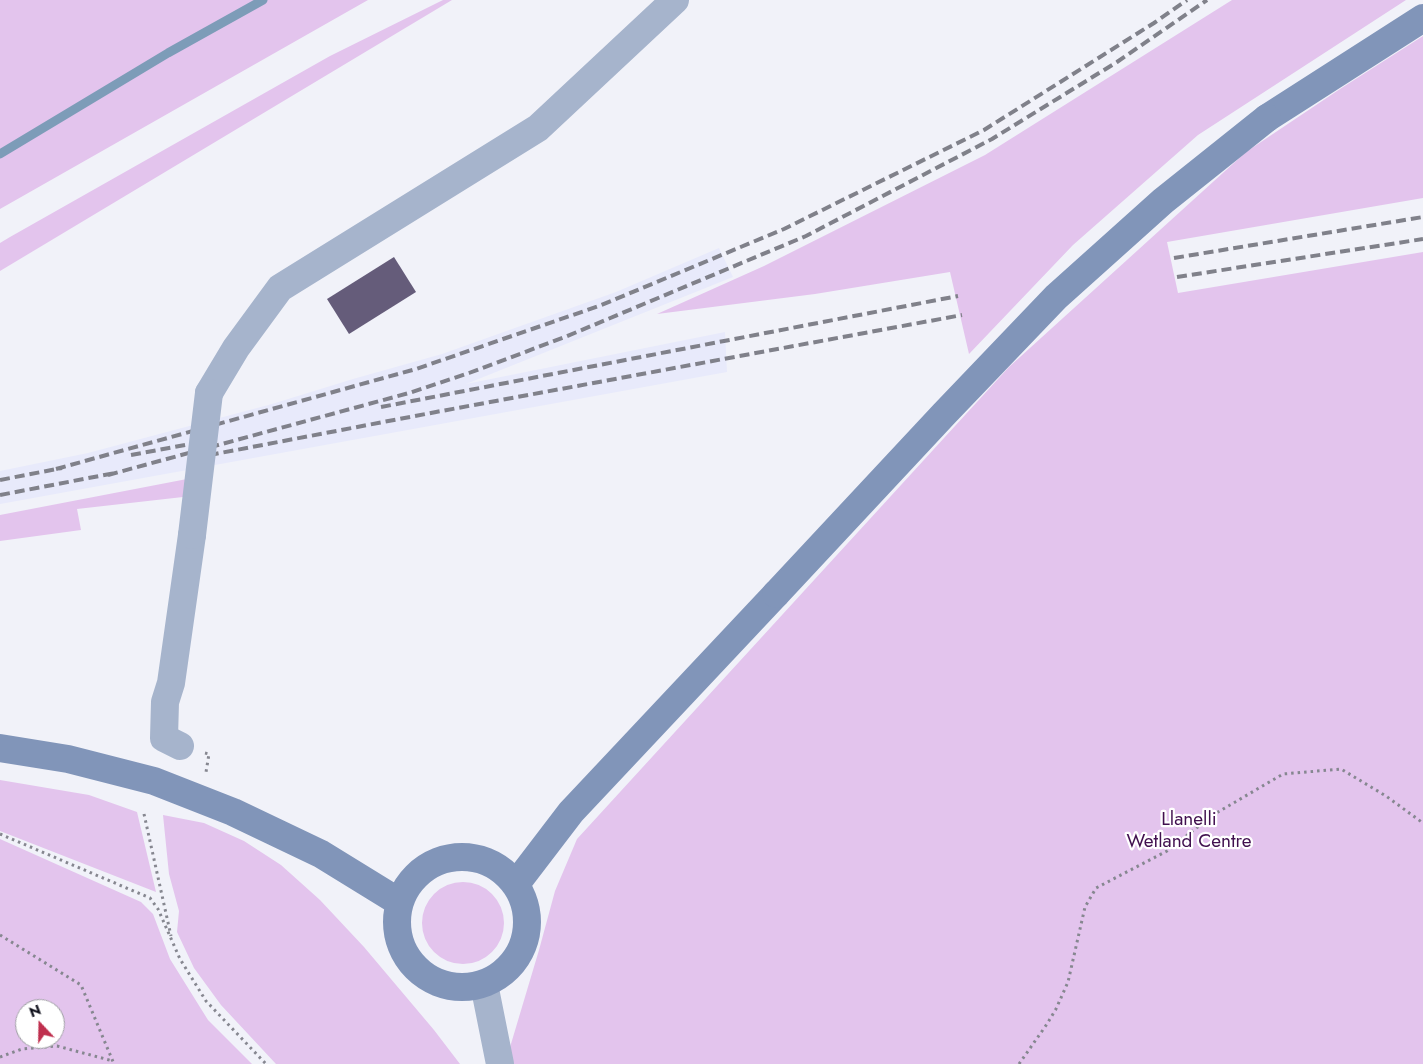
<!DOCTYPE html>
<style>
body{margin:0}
#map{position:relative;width:1423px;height:1064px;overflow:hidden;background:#f1f2f9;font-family:Jost,sans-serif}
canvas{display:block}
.north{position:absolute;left:15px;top:999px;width:50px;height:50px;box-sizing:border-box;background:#fff;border:1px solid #9e9ea3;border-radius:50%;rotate:339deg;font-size:14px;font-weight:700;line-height:20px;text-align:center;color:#0c0d18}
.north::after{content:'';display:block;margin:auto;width:18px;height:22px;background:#bf2f4e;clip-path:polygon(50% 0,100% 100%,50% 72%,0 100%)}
</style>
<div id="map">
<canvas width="1423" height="1064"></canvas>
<div class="north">N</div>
</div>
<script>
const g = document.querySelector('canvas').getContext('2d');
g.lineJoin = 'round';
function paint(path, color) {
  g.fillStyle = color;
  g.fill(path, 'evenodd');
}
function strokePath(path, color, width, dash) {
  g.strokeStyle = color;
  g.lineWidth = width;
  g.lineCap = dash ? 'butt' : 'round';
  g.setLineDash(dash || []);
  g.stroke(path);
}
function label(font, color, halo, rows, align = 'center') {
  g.font = font + ' Jost,sans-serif';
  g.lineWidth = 4.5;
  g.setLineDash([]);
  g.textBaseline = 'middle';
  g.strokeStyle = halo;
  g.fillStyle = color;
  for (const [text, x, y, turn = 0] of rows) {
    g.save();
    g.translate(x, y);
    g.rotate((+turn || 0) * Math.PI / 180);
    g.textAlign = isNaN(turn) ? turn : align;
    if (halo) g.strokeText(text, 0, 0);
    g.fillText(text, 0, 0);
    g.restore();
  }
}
paint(new Path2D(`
 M719,248L733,277L466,384L725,332L727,372L0,504V471L88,453L272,404L353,379L442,354L616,292Z`), '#e8eafb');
paint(new Path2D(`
 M0,0H368L0,209Z
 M443,0H452L0,271V243L10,237L330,56Z
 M1232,0H1406L1198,135L1073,245L969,354L950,272L815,294L657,314L764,266L985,155Z
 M1423,36V198L1167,242L1178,293L1423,252V1064H505L539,950L555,891L577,839L1009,367L1246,152L1340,89Z
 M187,479L183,497L77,509L81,530L0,541V515Z
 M0,780L89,795L137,812L156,892L0,831Z
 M163,815L204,823L244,841L281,865L320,900L364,947L434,1030L460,1064H276L221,1005L194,968L177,932L179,911L169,874Z
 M0,839L141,902L153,914L170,959L208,1020L252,1064H0ZM25,1009H55V1039H25Z
 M422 923a41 41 0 1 1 82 0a41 41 0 1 1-82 0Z`), '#e3c4ed');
strokePath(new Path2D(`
 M0,154L168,53L263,0`), '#7d9cb8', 9);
paint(new Path2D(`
 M394,257L416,292L349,334L327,299Z`), '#655c7a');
strokePath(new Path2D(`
 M205,753L209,754L206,772L205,771
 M144,814L171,936
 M0,834L150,898L158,909L180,959L206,1001L266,1064
 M0,935L81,985L114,1064
 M0,1057L22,1049L57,1046L113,1061
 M1019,1064L1047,1024L1056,1009L1068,982L1085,907L1096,888L1167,851L1213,815L1283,774L1341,769L1386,796L1423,823`), '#868790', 3, [2.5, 4]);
strokePath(new Path2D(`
 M209,393L236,348L280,288L538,128L675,0
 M180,746L164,738L165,702L171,683L192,535
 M484,984L500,1064`), '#a6b4cc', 28);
strokePath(new Path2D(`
 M1267,118L1423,18
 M0,748L68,759L154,781L233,812L321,854L399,902
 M397 922a65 65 0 1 1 130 0a65 65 0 1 1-130 0Z
 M516,884L571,812L776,594`), '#8195b9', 28);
strokePath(new Path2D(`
 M1174,258L1423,217
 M1177,277L1423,239
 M381,407L958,296
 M131,455L217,439
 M194,458L436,412L962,315
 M56,469L416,369L599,306L784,229L984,130L1154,23L1187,0
 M108,475L409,393L469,373L565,337L806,236L992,139L1117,62L1207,0
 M0,480L62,468
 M0,495L115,473`), '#80818a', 4, [10, 5]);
strokePath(new Path2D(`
 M192,535L209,393`), '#a6b4cc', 28);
strokePath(new Path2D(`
 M776,594L944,414L1056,297L1163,201L1267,118`), '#8195b9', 28);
label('19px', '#41104f', '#fff', [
 ["Llanelli",1189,820],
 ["Wetland Centre",1189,842]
]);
</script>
